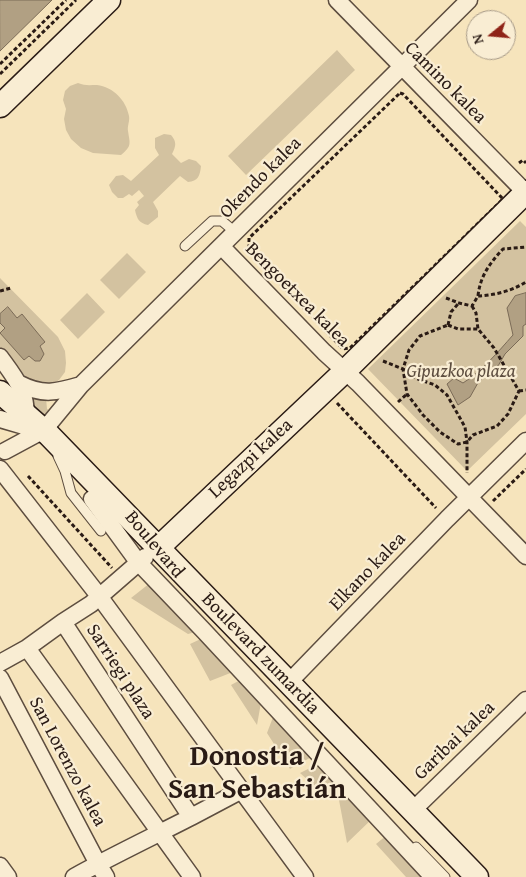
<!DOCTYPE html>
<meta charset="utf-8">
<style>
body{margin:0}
#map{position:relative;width:526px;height:877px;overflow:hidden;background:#f6e4bc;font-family:"Gentium Book Plus",serif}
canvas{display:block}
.north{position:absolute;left:466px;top:10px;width:50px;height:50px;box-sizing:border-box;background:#f9edd3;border:1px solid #a69987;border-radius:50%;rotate:253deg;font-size:14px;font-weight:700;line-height:20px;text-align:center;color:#2a1b15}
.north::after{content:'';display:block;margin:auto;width:18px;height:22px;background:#8f2418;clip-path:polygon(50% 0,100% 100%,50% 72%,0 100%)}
</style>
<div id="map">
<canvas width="526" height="877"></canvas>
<div class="north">N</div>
</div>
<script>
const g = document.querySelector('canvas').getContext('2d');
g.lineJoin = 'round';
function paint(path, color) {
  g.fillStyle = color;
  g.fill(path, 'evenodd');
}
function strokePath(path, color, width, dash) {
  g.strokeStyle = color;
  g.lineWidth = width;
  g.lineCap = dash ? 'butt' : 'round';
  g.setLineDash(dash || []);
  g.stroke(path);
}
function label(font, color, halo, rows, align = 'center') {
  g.font = font + ' "Gentium Book Plus",serif';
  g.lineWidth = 4.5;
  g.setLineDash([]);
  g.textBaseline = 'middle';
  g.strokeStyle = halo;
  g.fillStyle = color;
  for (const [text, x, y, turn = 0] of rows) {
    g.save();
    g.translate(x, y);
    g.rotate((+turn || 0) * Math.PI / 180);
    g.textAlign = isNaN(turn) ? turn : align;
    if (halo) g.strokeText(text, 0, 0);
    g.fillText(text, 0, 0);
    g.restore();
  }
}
paint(new Path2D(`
 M337,50L355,70L246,175L228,156Z
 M78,83C85,86 90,85 97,85C113,87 126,100 129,116C130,121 127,126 128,131C130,144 132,146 121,155L93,153L81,148L71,139L66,130L64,119L66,109L63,100L65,91L70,86Z
 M164,134L171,135C177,142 176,146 172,154L181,163L189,159L196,161L201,166C200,176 198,181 188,182L180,176L153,202L158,211V217L148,225C139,223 137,219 135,210L139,205L137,202L144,196L139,190L132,196L129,194L123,198H118L112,192L109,185L116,176L123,175L131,181L159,155L155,148V138Z
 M520,221L526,227V414L467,471L368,369Z
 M127,253L146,272L119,299L100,280Z
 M0,278L58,337L65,351L66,363L65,372L59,380L51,385L41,386L20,376L0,349Z
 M87,293L105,312L78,339L60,320Z
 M31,397L46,398L47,409L52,412L48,418L31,406Z
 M150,583L199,631L188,634L131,598Z
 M205,637L238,670L210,681L190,644Z
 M244,678L262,697L257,725L231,685Z
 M275,712L315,755L290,769L267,733Z
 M322,762L339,780L327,797L300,773Z
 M348,792L373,818L347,843L339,800Z
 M387,835L426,877H406L376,844Z`), '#d3c2a0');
const water = new Path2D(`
 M0,0H52L0,51Z
 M526,293V324L523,326V336L505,354L498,366L479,381L470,397L458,405L447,384L454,378L463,383C482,371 498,352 513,335L507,308L515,296Z
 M8,307L17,318L22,314L45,342L40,346L44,354L40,361H35L29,356L24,360L0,333L5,328L0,323V314Z`);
paint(water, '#b1a083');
strokePath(water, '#7b6b57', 1);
const lane = new Path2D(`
 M185,246L212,221H222L235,232
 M58,456L65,471L71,493L101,531
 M416,847L445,877`);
const street = new Path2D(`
 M337,0L526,193
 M221,246L324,352L358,383L526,556
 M0,357C16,379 27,391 26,420
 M20,384C43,396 57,392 81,385
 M0,419L24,426L36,428
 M5,451L44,430L81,385L469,0
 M0,469L99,596L305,877
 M92,499L138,562L204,631L433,877
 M63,622L91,604L145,557
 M0,663L27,648
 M296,675L447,519L526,441
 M0,678L98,864L106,877
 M412,811L526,700
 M191,817L242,790
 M0,866L8,877
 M74,877C112,856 152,837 191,817L63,622L27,648L192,877`);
const secondary = new Path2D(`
 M0,106L109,0
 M0,392L49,435L477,877
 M158,548L345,371L526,192`);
strokePath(lane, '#5d4d3f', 11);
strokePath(street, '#5d4d3f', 19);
strokePath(secondary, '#2a1b15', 25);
strokePath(new Path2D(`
 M0,64L66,0
 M0,74L76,0
 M400,93L403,94L503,199L350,348L343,349L249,251V238Z
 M519,163L523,160L526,163
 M0,291L11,288
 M478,296C480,276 490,263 503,249L526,247
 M446,298L459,303L472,306L478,296C495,295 512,291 526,282
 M472,306L476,313L478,329
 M448,325L458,329H478L494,348L519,391L508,414L497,426L473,435L467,442L458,444L440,432L423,415L407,394L403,369L409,350L420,336Z
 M448,325L451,312L458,304
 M383,361L403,369L415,378L435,385L447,395L465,427L467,442V473
 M519,391L526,390
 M398,402L407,394
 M337,403L436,508
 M28,476L112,568
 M493,501L526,469`), '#2a1b15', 3, [4, 2.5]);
strokePath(lane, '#f9edd3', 9);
strokePath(street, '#f9edd3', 16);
strokePath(secondary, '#f9edd3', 22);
label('19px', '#2a1b15', '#f9edd3', [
 ["Camino kalea",445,83,45],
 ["Okendo kalea",261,178,-45],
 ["Bengoetxea kalea",297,295,45],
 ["Legazpi kalea",251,459,-43],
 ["Boulevard",154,545,50],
 ["Elkano kalea",368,572,-46],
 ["Boulevard zumardia",260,654,46],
 ["Sarriegi plaza",120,672,57],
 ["Garibai kalea",455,741,-44],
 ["San Lorenzo kalea",67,762,62]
]);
label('italic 19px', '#5d4d3f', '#f9edd3', [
 ["Gipuzkoa plaza",461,372]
]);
label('bold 29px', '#2a1b15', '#f9edd3', [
 ["Donostia /",257,758],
 ["San Sebastián",257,791]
]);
</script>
